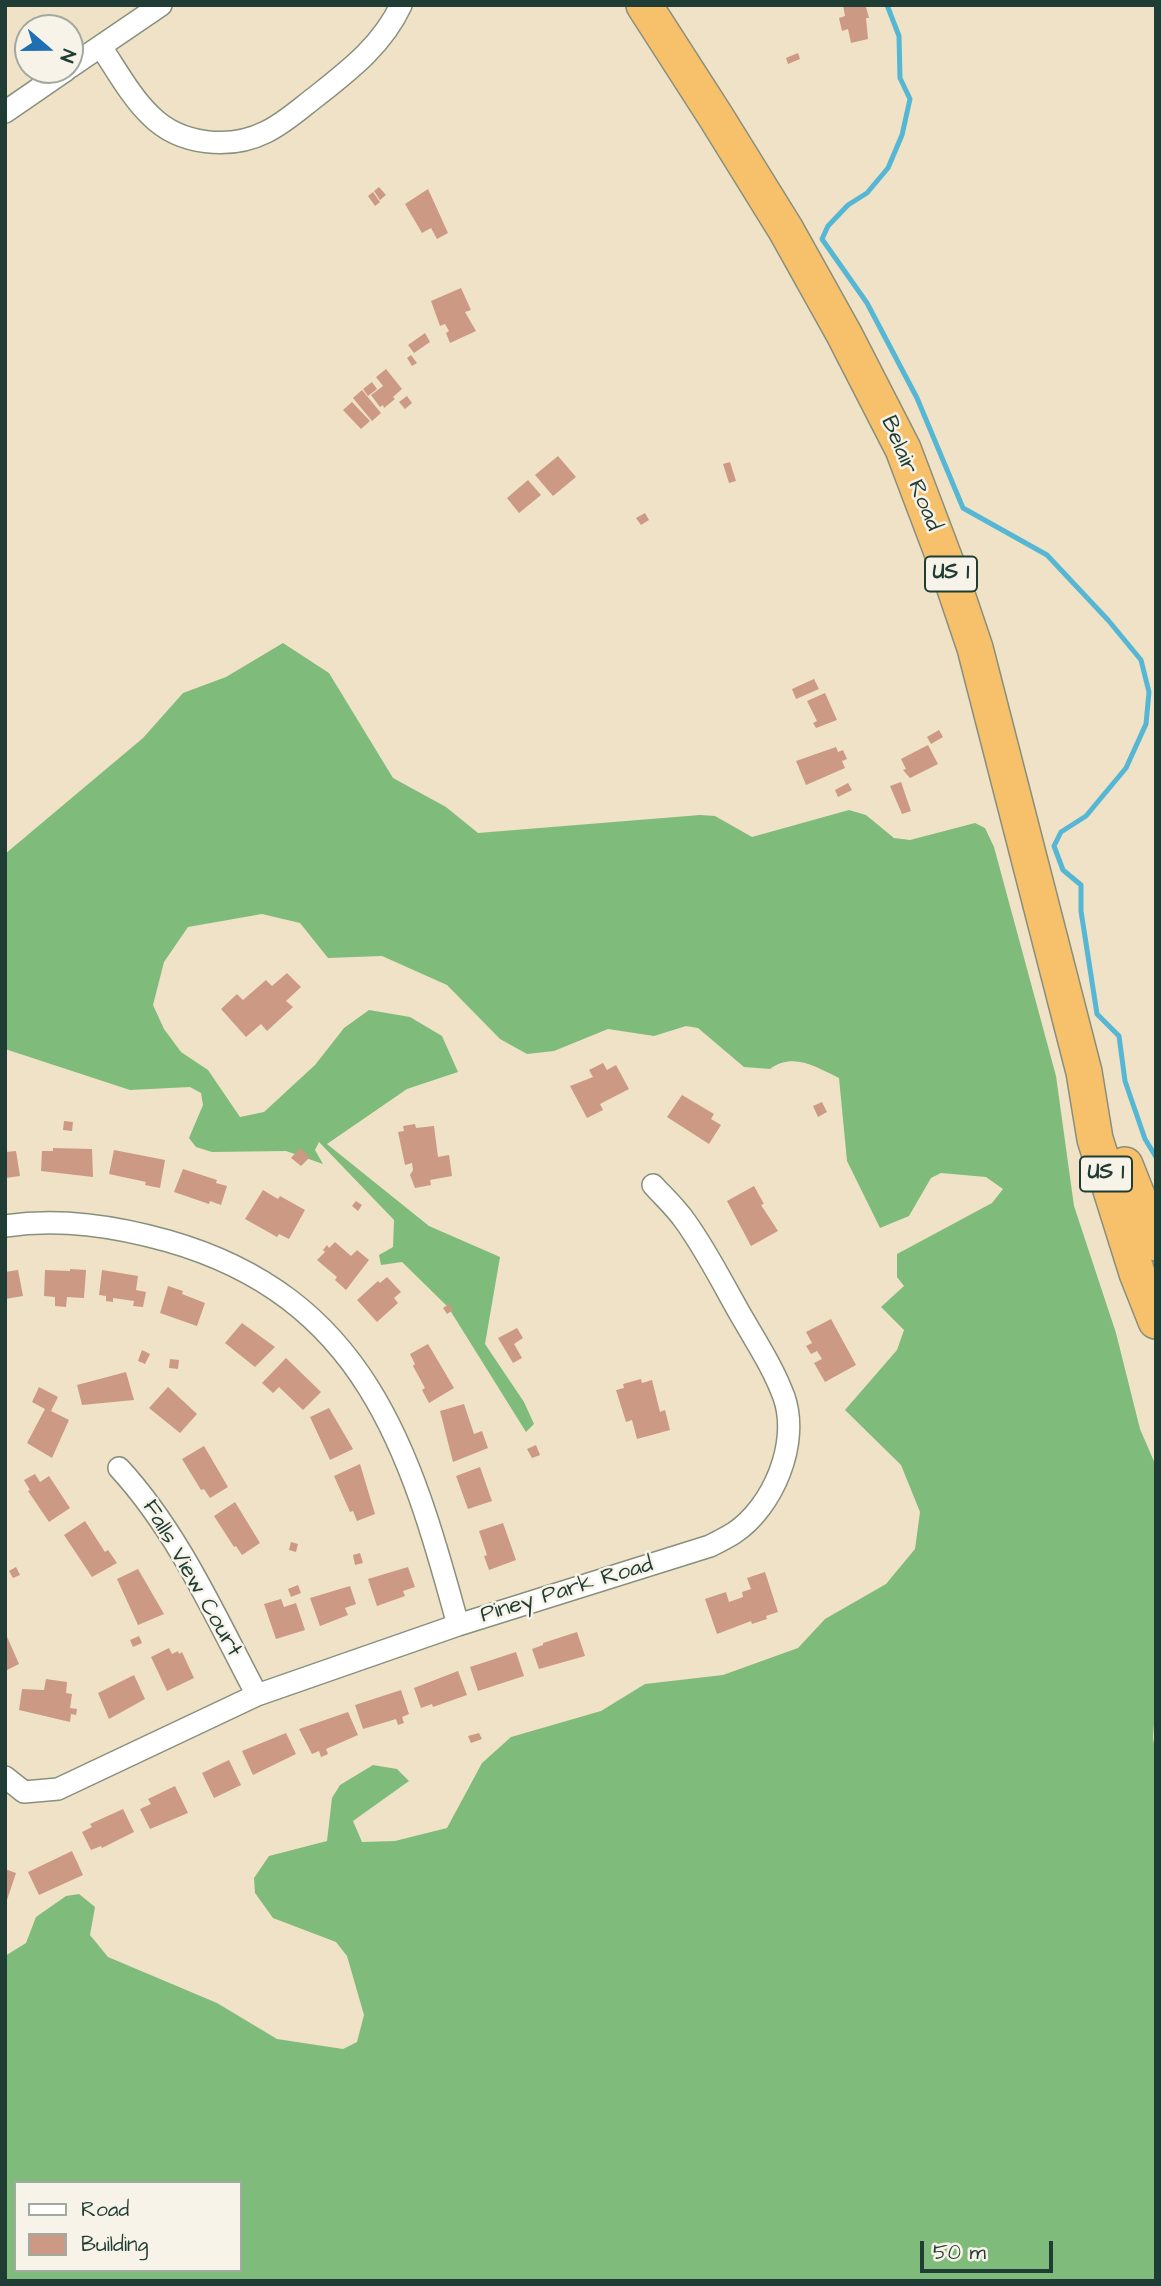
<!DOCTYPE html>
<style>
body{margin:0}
#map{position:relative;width:1161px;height:2286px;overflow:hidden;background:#f0e2c6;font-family:"Architects Daughter",sans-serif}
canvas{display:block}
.frame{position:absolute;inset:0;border:7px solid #1f3d34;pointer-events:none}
.legend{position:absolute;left:14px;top:2181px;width:228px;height:91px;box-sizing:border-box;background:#f7f3e8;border:2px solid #a1aaa0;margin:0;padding:9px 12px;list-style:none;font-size:21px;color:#1f3d34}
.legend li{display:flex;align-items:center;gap:14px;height:35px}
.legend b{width:35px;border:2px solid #a1aaa0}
.north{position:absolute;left:14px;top:14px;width:70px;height:70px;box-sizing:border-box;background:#f7f3e8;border:2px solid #a1aaa0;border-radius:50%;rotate:110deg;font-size:19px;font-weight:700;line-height:28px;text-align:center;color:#1f3d34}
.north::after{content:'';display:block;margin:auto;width:24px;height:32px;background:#1f6fb2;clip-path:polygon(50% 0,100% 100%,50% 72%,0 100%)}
.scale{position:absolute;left:920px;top:2241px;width:133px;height:32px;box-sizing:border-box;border:4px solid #1f3d34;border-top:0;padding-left:9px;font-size:21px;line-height:24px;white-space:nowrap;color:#1f3d34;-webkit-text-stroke:5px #f7f3e8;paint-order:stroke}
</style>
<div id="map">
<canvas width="1161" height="2286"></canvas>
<div class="frame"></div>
<ul class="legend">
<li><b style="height:9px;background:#fff"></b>Road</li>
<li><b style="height:19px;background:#cc9984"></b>Building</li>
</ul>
<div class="north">N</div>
<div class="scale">50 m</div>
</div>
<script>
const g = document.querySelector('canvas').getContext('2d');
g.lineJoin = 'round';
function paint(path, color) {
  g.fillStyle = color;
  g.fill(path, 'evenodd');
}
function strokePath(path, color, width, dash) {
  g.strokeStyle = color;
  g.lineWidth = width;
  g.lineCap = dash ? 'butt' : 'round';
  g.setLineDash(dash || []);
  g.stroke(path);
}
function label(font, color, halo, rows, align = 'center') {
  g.font = font + ' "Architects Daughter",sans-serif';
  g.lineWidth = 5;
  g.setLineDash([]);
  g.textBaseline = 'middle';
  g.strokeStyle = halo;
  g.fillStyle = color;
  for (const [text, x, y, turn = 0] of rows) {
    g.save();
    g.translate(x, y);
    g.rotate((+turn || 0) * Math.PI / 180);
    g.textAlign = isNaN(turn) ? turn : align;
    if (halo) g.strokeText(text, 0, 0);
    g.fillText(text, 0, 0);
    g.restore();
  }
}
paint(new Path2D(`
 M283,643L329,673L393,778L446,807L478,833L700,815L715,816L752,837L849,810L866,815L894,838L910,840L975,823L985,828L994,847L1056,1076L1074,1206L1116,1333L1140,1429L1156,1466V1694L1153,1738L1156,1754V2281H5V1956L26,1943L36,1917L66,1896L79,1894L95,1907L90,1935L108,1957L217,2003L277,2039L343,2049L357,2042L364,2015L347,1956L336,1942L273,1918L255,1893L254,1878L269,1856L327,1841L332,1798L340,1785L373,1765L397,1769L409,1781L353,1821L362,1842L395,1841L447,1828L482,1763L511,1737L601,1711L645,1684L723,1675L798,1648L825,1619L886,1584L915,1549L920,1512L901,1465L845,1410L897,1350L904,1330L881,1307L904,1286L897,1277V1254L992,1203L1003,1189L986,1177L941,1173L931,1178L909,1216L880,1228L847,1161L839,1078C816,1067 793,1052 770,1069L744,1067L698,1028L686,1026L654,1036L608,1029L554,1051L527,1054L500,1039L447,985L382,956L328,958L300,923L262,914L188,927L164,962L153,1005L164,1029L181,1052L208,1070L240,1117L264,1112L315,1065L344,1028L369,1010L410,1017L442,1036L458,1072L407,1089L327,1144L429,1226L500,1257L485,1344L524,1402L534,1424L526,1432L448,1307L402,1262L381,1265L379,1255L393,1247L394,1220L319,1142L315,1150L323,1164L286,1151L212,1152L196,1147L189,1138L203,1105L201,1093L190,1087L130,1090L5,1049V854L143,738L183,693L226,677ZM16,2183H240V2270H16Z`), '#7fbc7b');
strokePath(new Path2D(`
 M887,5L899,36L900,78L910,99L902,135L888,168L867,193L848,205L828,226L822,239L867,303L917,398L963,508L1047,555L1108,620L1141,660L1149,692L1146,724L1126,768L1086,816L1061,832L1054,846L1063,870L1081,885V911L1097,1014L1119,1036L1125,1081L1145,1139L1156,1157`), '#55b7d4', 5);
paint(new Path2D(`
 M843,5L866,7L869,18H866L868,39L851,43L848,29L842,31L839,18L845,16Z
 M798,53L800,59L788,64L786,58Z
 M379,187L386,195L380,200L374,191Z
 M428,189L448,233L437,239L431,228L422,233L405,204Z
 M373,192L380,202L375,206L368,196Z
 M461,288L471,310L465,312L476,331L450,343L446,333L449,331L445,324L440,326L431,301Z
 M425,333L430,342L414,353L408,345Z
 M411,355L417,363L412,366L407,358Z
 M386,369L402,389L393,397L395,399L384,408L383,405L380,407L371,395L383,386L376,377Z
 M372,382L377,389L368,396L363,389Z
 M362,390L381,413L372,421L353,398Z
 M407,396L412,403L405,409L399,402Z
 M352,402L370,421L361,429L343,410Z
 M558,456L576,477L553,496L535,475Z
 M730,462L736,481L729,483L723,464Z
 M528,480L541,495L519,513L507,498Z
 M645,513L649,520L641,525L636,518Z
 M814,679L819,689L796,699L792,689Z
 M825,693L837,720L816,728L813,723L817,721L807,701Z
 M939,730L943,737L931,744L927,737Z
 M928,745L938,764L910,778L903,770L906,769L901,759Z
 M836,747L838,752L843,750L847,759L842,761L845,768L806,785L796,761Z
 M901,782L911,811L902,814L890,786Z
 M848,783L852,790L838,797L835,790Z
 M287,973L301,987L286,1001L293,1007L267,1031L261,1024L246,1037L221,1009L237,994L243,1000L266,980L272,986Z
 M603,1063L607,1070L616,1065L629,1089L600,1104L603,1110L587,1118L570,1086L593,1077L589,1070Z
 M682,1095L714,1114L711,1119L721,1125L709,1144L667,1117Z
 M822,1102L827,1112L818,1117L813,1106Z
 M64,1121L73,1122L72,1131L63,1130Z
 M415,1124L416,1128L434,1126L438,1157L449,1155L452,1176L430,1180L431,1185L415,1188L410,1175L413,1170L412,1163L405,1165L398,1132L404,1131L403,1126Z
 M53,1148L92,1149L93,1177L41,1171L42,1151H53Z
 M300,1148L310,1157L301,1166L291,1158Z
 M114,1150L165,1160L160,1188L145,1185L146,1182L109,1174Z
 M16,1151L20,1176L5,1178V1152Z
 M183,1169L217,1180L216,1183L227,1186L221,1205L210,1201L209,1204L174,1192Z
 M754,1186L764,1204L761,1205L778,1231L751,1246L727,1201Z
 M263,1190L278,1199L280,1196L305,1210L289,1239L279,1234L277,1237L245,1219Z
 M356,1201L362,1205L358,1211L352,1206Z
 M335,1242L351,1256L357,1250L369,1260L346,1290L335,1280L337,1277L317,1260L325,1252L323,1250L327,1245L329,1248Z
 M70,1269L86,1270L84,1298L67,1297L66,1307L55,1306V1297L44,1296L45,1270L70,1271Z
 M18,1270L23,1296L5,1299V1272Z
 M102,1270L138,1276L136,1290L146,1292L143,1307L133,1306L134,1301L113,1298V1302L106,1301V1296L99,1295Z
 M387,1277L401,1292L394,1298L398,1303L377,1322L357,1300L378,1281L380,1283Z
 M168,1286L183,1291L182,1294L205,1303L197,1326L160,1313Z
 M449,1304L453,1310L447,1314L443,1308Z
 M831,1319L856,1365L825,1382L814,1363L822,1359L817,1351L811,1354L806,1346L812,1343L806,1332Z
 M242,1323L275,1347L255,1367L225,1343Z
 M517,1328L523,1338L514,1344L522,1358L513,1363L498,1338Z
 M428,1344L454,1388L429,1403L422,1390L425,1388L413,1366L415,1364L410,1354Z
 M142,1350L150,1354L145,1364L138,1361Z
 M286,1358L321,1392L303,1410L279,1387L273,1393L262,1383Z
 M170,1359L179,1360L178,1369L169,1368Z
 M126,1372L134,1400L82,1405L77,1385Z
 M641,1379L642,1383L652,1380L660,1412L665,1410L670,1430L637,1439L632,1420L626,1422L616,1390L624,1388L623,1384Z
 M39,1387L58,1397L51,1411L69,1420L52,1458L27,1443L45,1409L32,1402Z
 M168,1387L197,1414L180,1433L149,1408Z
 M464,1404L474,1434L482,1431L488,1448L453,1462L440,1411Z
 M329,1408L353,1449L330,1460L310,1417Z
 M536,1445L540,1455L532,1458L527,1449Z
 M204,1446L228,1487L210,1498L204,1489L201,1490L182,1459Z
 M360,1464L375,1514L357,1521L353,1511L350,1512L334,1476Z
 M480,1467L492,1501L468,1509L456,1476Z
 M35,1474L40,1482L49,1476L70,1508L49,1522L28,1491L30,1490L24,1480Z
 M235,1502L260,1543L242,1555L236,1546L234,1547L214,1516Z
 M85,1521L105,1552L108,1550L117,1563L92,1577L64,1535Z
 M503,1523L516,1560L489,1570L484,1556L487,1555L479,1531Z
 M291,1542L298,1544L296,1552L289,1550Z
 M360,1553L363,1563L355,1565L353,1555Z
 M16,1567L20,1575L13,1578L9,1571Z
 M408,1567L415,1587L403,1591L405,1596L377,1606L368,1579Z
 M138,1569L164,1614L138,1625L117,1579Z
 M765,1572L778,1612L766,1616L767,1619L752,1624L751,1621L717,1634L705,1599L726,1592L729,1602L743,1597L742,1592L751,1589L747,1578Z
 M298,1585L301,1593L291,1597L288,1589Z
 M350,1586L356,1604L345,1608L348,1615L320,1626L310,1598Z
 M281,1599L284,1607L296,1603L305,1630L276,1639L264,1604Z
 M5,1632L19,1664L5,1671Z
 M577,1632L585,1656L539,1669L532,1649L543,1645V1643Z
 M139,1636L142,1643L133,1647L130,1640Z
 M169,1648L172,1654L178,1651L179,1654L182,1652L194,1678L167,1691L151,1657Z
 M516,1652L524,1676L478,1691L470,1667Z
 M458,1671L467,1695L433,1707L432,1704L421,1708L414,1688Z
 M134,1675L145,1699L109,1719L98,1693Z
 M46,1679L67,1682L66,1693L72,1694L70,1708L77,1709L76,1715L71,1714L70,1722L19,1710L22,1689L44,1690Z
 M401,1690L409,1714L402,1717L404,1723L398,1725L396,1719L363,1729L355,1705Z
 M348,1712L358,1735L326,1749L328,1754L321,1757L319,1751L312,1754L299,1729Z
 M286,1733L296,1754L253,1775L242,1751Z
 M479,1733L482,1739L471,1743L468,1736Z
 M229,1760L241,1785L214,1798L202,1773Z
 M175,1786L188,1813L150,1829L140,1809L151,1804L148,1799Z
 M123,1809L134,1832L102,1848L101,1846L91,1850L82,1832L92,1827L90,1824Z
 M72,1851L83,1875L39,1895L28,1872Z
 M5,1869L16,1873L6,1903L5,1902Z`), '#cc9984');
const minor = new Path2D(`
 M101,47C116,69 131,97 151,116C180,145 230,150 266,132C285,123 302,107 318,95C351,69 383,44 401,5
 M70,67L161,5
 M5,112L66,70
 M5,1226C61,1218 114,1226 168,1241C364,1297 410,1448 458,1625
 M119,1468C179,1533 216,1618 257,1695
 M5,1777L24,1792L58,1789L257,1695L458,1625L710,1546C718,1542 726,1538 734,1533C773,1507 800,1443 784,1397C773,1367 755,1340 739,1312C722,1282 706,1250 685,1221C676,1208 664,1197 653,1185`);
const trunk = new Path2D(`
 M644,5L716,117L786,230L844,334L903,449L948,568L975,648L1084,1072L1095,1139L1137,1273L1156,1321
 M1125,1165L1156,1243`);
strokePath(minor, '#88907d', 24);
strokePath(trunk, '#88907d', 38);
strokePath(minor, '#fff', 21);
strokePath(trunk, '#f7c06b', 35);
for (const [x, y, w] of [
 [951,574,52],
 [1106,1174,52]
]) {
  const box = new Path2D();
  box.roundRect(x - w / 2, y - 17.5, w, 35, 5);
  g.fillStyle = '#f7f3e8';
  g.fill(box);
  strokePath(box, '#1f3d34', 2);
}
label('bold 21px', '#1f3d34', null, [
 ["US 1",951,574],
 ["US 1",1106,1174]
]);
label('23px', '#1f3d34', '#f7f3e8', [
 ["Belair Road",910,474,67],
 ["Falls View Court",191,1579,60],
 ["Piney Park Road",567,1591,-17]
]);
</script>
